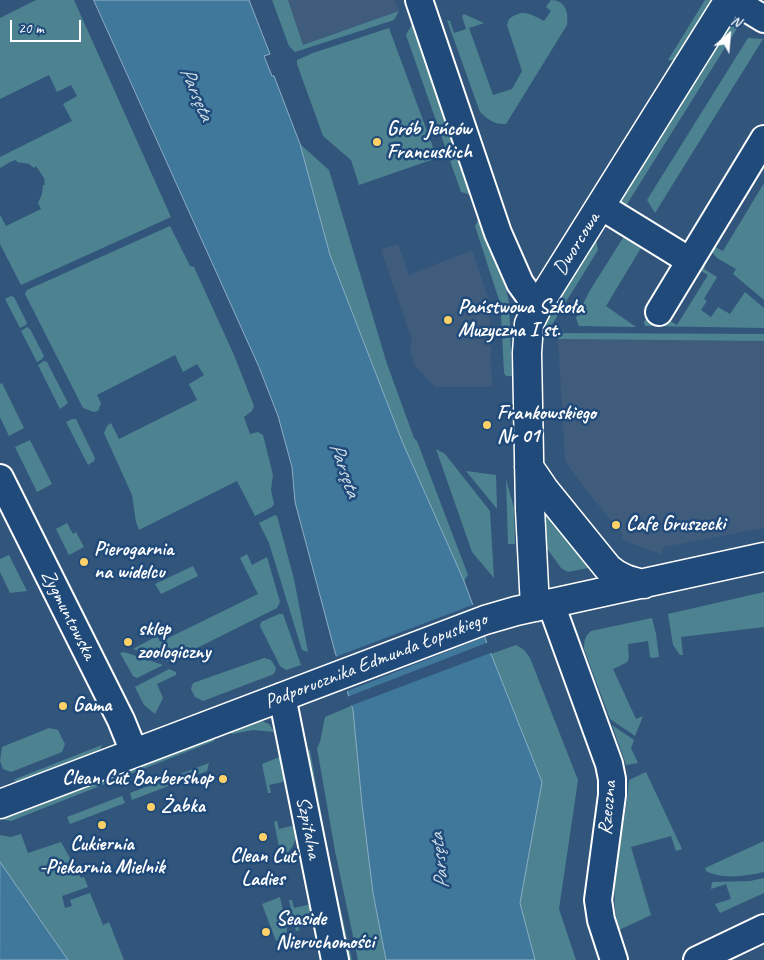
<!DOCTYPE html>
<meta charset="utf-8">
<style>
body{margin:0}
#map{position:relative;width:764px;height:960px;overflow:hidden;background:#32557c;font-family:Caveat,sans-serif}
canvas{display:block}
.north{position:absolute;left:704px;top:10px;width:50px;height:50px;-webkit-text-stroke:4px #1f4a7a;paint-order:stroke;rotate:27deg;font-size:14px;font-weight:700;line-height:20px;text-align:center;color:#fff}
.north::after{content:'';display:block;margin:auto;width:18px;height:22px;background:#fff;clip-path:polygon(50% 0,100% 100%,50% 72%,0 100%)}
.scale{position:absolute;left:10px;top:20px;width:71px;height:22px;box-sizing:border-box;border:2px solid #fff;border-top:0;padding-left:6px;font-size:15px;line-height:18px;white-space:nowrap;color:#fff;-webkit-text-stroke:4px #1f4a7a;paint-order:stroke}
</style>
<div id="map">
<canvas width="764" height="960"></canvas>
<div class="north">N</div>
<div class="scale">20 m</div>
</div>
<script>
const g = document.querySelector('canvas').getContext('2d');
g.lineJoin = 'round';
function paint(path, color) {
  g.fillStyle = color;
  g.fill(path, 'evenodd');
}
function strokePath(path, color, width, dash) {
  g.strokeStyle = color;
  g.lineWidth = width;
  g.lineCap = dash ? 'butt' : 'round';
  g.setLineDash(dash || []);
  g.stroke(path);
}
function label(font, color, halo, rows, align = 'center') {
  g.font = font + ' Caveat,sans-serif';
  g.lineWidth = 5;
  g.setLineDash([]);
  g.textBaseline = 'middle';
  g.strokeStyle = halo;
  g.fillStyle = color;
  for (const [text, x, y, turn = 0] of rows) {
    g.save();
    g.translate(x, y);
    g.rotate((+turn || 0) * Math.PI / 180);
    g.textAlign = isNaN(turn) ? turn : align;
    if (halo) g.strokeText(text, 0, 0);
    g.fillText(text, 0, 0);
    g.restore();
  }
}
paint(new Path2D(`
 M288,0H395L399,11L303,45Z
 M398,244L409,275L472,250L489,300L492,387H435L415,366L410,351L412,340L381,249Z
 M558,339L764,341V528L663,547L661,554L622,540L623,535L582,485L565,460Z`), '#405c7d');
paint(new Path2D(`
 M36,0H74L171,217L21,285L0,244V215L6,226L41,209L38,203L42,194L43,185H45L44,178L36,166L34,168L29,164L17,162L16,160L10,162L0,168V157L72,121L63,104L77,96L71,85L57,92L49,75L0,99V18Z
 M272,0H288L303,45L399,11L394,20L295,52L289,46Z
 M551,0C565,0 569,12 567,25L506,124C494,125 488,119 480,112L447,20L450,21L454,33L466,29L462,16L464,14L484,23L469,28L493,95L512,89L522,71L507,25L509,19C523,8 531,14 544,21L551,11L546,7Z
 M705,0H713L676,61L668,60Z
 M743,19L622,212L619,205V201L731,23Z
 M414,21L471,195L461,192L406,35Z
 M389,28L437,158L359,185L351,160L323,136L297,64V60L313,53Z
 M748,38L763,39L655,213L647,200Z
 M300,144L329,170L387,364L414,438L417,441L468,575L464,581L402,441L330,255Z
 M764,183V300L733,274L736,269L717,258L711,251L713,246L723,251Z
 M482,219L506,289L509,302L512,376H506L504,373L501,314L499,300L475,226L478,220Z
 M170,226L190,266L194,267L234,355L254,406L252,411L244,417L250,434L258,432L263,435L273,475L271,490L274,504L272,507L255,516L237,481L139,530L136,522L132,495L104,433L107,426L111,423L119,439L197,400L189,384L204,375L197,364L183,372L175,355L97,395L101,403L98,411L94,412L83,408L25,294L27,290Z
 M626,233L644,243L606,306L636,327L579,326L576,318L589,292Z
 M596,239L598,250L540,344V336L543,325Z
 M701,266H705L704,269L717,277L704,299L707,301L701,310L711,317L718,307L730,314L745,292L764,308V328L645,326L644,322L651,310L677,325L708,275L696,268Z
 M11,296L14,297L27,323L26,325L20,328L5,299Z
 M27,327L30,329L44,356L42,359L37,362L21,331Z
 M562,333L764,334V341L558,339Z
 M44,361L47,362L68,403L60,409L38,365Z
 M2,383L24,428L9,436L0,417V384Z
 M72,419H76L95,458L94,461L88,465L66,422Z
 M30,440L52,484L37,492L15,447Z
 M436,449L445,454L490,511L494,578L472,552Z
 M466,471L496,475L497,509Z
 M506,479L514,508L515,544H508Z
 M545,511L593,561L588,568L568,572L561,568L546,547Z
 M275,515L277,516L294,579L308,652L302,650L269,543L259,523Z
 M67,523L73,534L76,532L84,547L69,555L56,529Z
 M247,554L252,565L267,557L280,602L277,608L169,662L133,649L157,636L160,642L258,594L240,558Z
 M9,555L27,591L10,593L0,572V559Z
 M193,566L198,576L161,594L155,584Z
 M764,592V627L681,637L683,655H680L673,645L668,614Z
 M279,614H283L301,665L286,670L280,666L260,626L261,622Z
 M652,618L656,634L659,657L652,658L650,657L648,641L628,644C629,664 632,660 613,669L636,719L643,716L635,736L610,719L584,649C584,641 585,636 591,631Z
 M516,645L524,650L530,658L578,780L559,909L576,960H535L520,903L542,782L491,654Z
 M124,652L163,665L137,678L133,676L120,653Z
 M264,658L271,660L276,668L274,674L203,701L195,697L191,689L193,683Z
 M169,669L176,672V675L157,684L163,698L155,714L144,705L135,687Z
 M351,706L353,710L362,804L373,893L386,960H358L335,851L317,748L320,742L325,717Z
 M258,719L269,724L275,732L253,730L232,734L227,729Z
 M612,725L634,740L631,748L638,763L626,765Z
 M49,728L58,730L65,744L62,752L11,772L3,769L0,761L2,747Z
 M214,733V741L11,821L0,819V815Z
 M102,745L96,757L26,784L13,780Z
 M310,750L328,853L352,960H346L304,751Z
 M282,756L287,777L283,782L269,785L271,793H268L262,764Z
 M209,763L207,771L132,800L130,793Z
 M646,772L682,849L676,851L671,836L631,847L651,915L619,930C606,885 626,827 629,780Z
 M122,796L125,803L70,824L67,817Z
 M277,821L279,829L291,826L297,828C296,841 293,851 281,857L274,822Z
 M21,834L28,853L61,842L81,878L84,877L88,887L62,896L65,908L72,906L70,900L90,893L103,925L109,922L124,960H68L0,862V835L11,837Z
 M764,841V872C746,876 723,880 706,871L705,868Z
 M764,878V893L720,913L715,904L731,899L726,884L711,889L712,882L750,881Z
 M280,897L287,929L286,935L276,941L262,904Z
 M289,900H292L294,908L312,904L315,919L298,922L299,930L296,931Z`), '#4d8390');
const water = new Path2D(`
 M94,0H249L270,54L264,56L272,76H274L300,144L330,255L402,441L464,581L491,654L542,782L520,903L535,960H386L373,893L362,804L353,710L335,652L295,502L292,467L278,416L259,367Z
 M0,862L68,960H0Z`);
paint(water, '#40789c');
strokePath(water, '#8caec4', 1);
paint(new Path2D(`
 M475,604L487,636L345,692L335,657Z
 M489,642L493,652L350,706L347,697Z`), '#32557c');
const minor = new Path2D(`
 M419,0L498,233L520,283L530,297L539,304
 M741,5L764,19
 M612,213L690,261
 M659,312L764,139
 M0,478L121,720L134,752
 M551,604L609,764L612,779V795L598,900L601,920L614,960
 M281,697L284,706L335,960
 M697,960L764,928`);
const tertiary = new Path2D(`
 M529,467L544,489L608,568C619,578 630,581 644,584
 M535,607L530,509L527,353L529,324L539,304L729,0
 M0,804L485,620L516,611L764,557`);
strokePath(minor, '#fff', 30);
strokePath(tertiary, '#fff', 31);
strokePath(minor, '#1f4a7a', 26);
strokePath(tertiary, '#1f4a7a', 28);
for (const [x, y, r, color] of [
 [377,142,5,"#ffd166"],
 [448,320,5,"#ffd166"],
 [487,425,5,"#ffd166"],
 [616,525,5,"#ffd166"],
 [84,562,5,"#ffd166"],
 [128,642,5,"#ffd166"],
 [63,706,5,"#ffd166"],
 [223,779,5,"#ffd166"],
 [151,807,5,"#ffd166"],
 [102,825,5,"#ffd166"],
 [263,837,5,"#ffd166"],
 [266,932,5,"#ffd166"]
]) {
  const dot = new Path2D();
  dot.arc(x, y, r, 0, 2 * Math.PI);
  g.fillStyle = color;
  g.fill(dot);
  strokePath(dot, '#1f4a7a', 2);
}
label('bold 20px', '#fff', '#1f4a7a', [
 ["Grób Jeńców",387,130],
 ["Francuskich",387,153],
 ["Państwowa Szkoła",458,308],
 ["Muzyczna I st.",458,331],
 ["Frankowskiego",497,414],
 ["Nr 01",497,437],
 ["Cafe Gruszecki",626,525],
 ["Pierogarnia",94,550],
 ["na widelcu",94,573],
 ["sklep",138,630],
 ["zoologiczny",138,653],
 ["Gama",73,706],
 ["Clean Cut Barbershop",213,779,"right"],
 ["Żabka",161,807],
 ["Cukiernia",102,845,"center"],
 ["-Piekarnia Mielnik",102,868,"center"],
 ["Clean Cut",263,857,"center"],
 ["Ladies",263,880,"center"],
 ["Seaside",276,920],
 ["Nieruchomości",276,943]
], 'left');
label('20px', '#fff', '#1f4a7a', [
 ["Dworcowa",577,244,-58],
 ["Zygmuntowska",68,615,63],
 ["Podporucznika Edmunda Łopuskiego",376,661,-21],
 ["Rzeczna",608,808,-85],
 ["Szpitalna",308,828,79]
]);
label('italic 21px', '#cfdde6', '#1f4a7a', [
 ["Parsęta",196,94,67],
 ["Parsęta",344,470,71],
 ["Parsęta",440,861,-96]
]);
</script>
